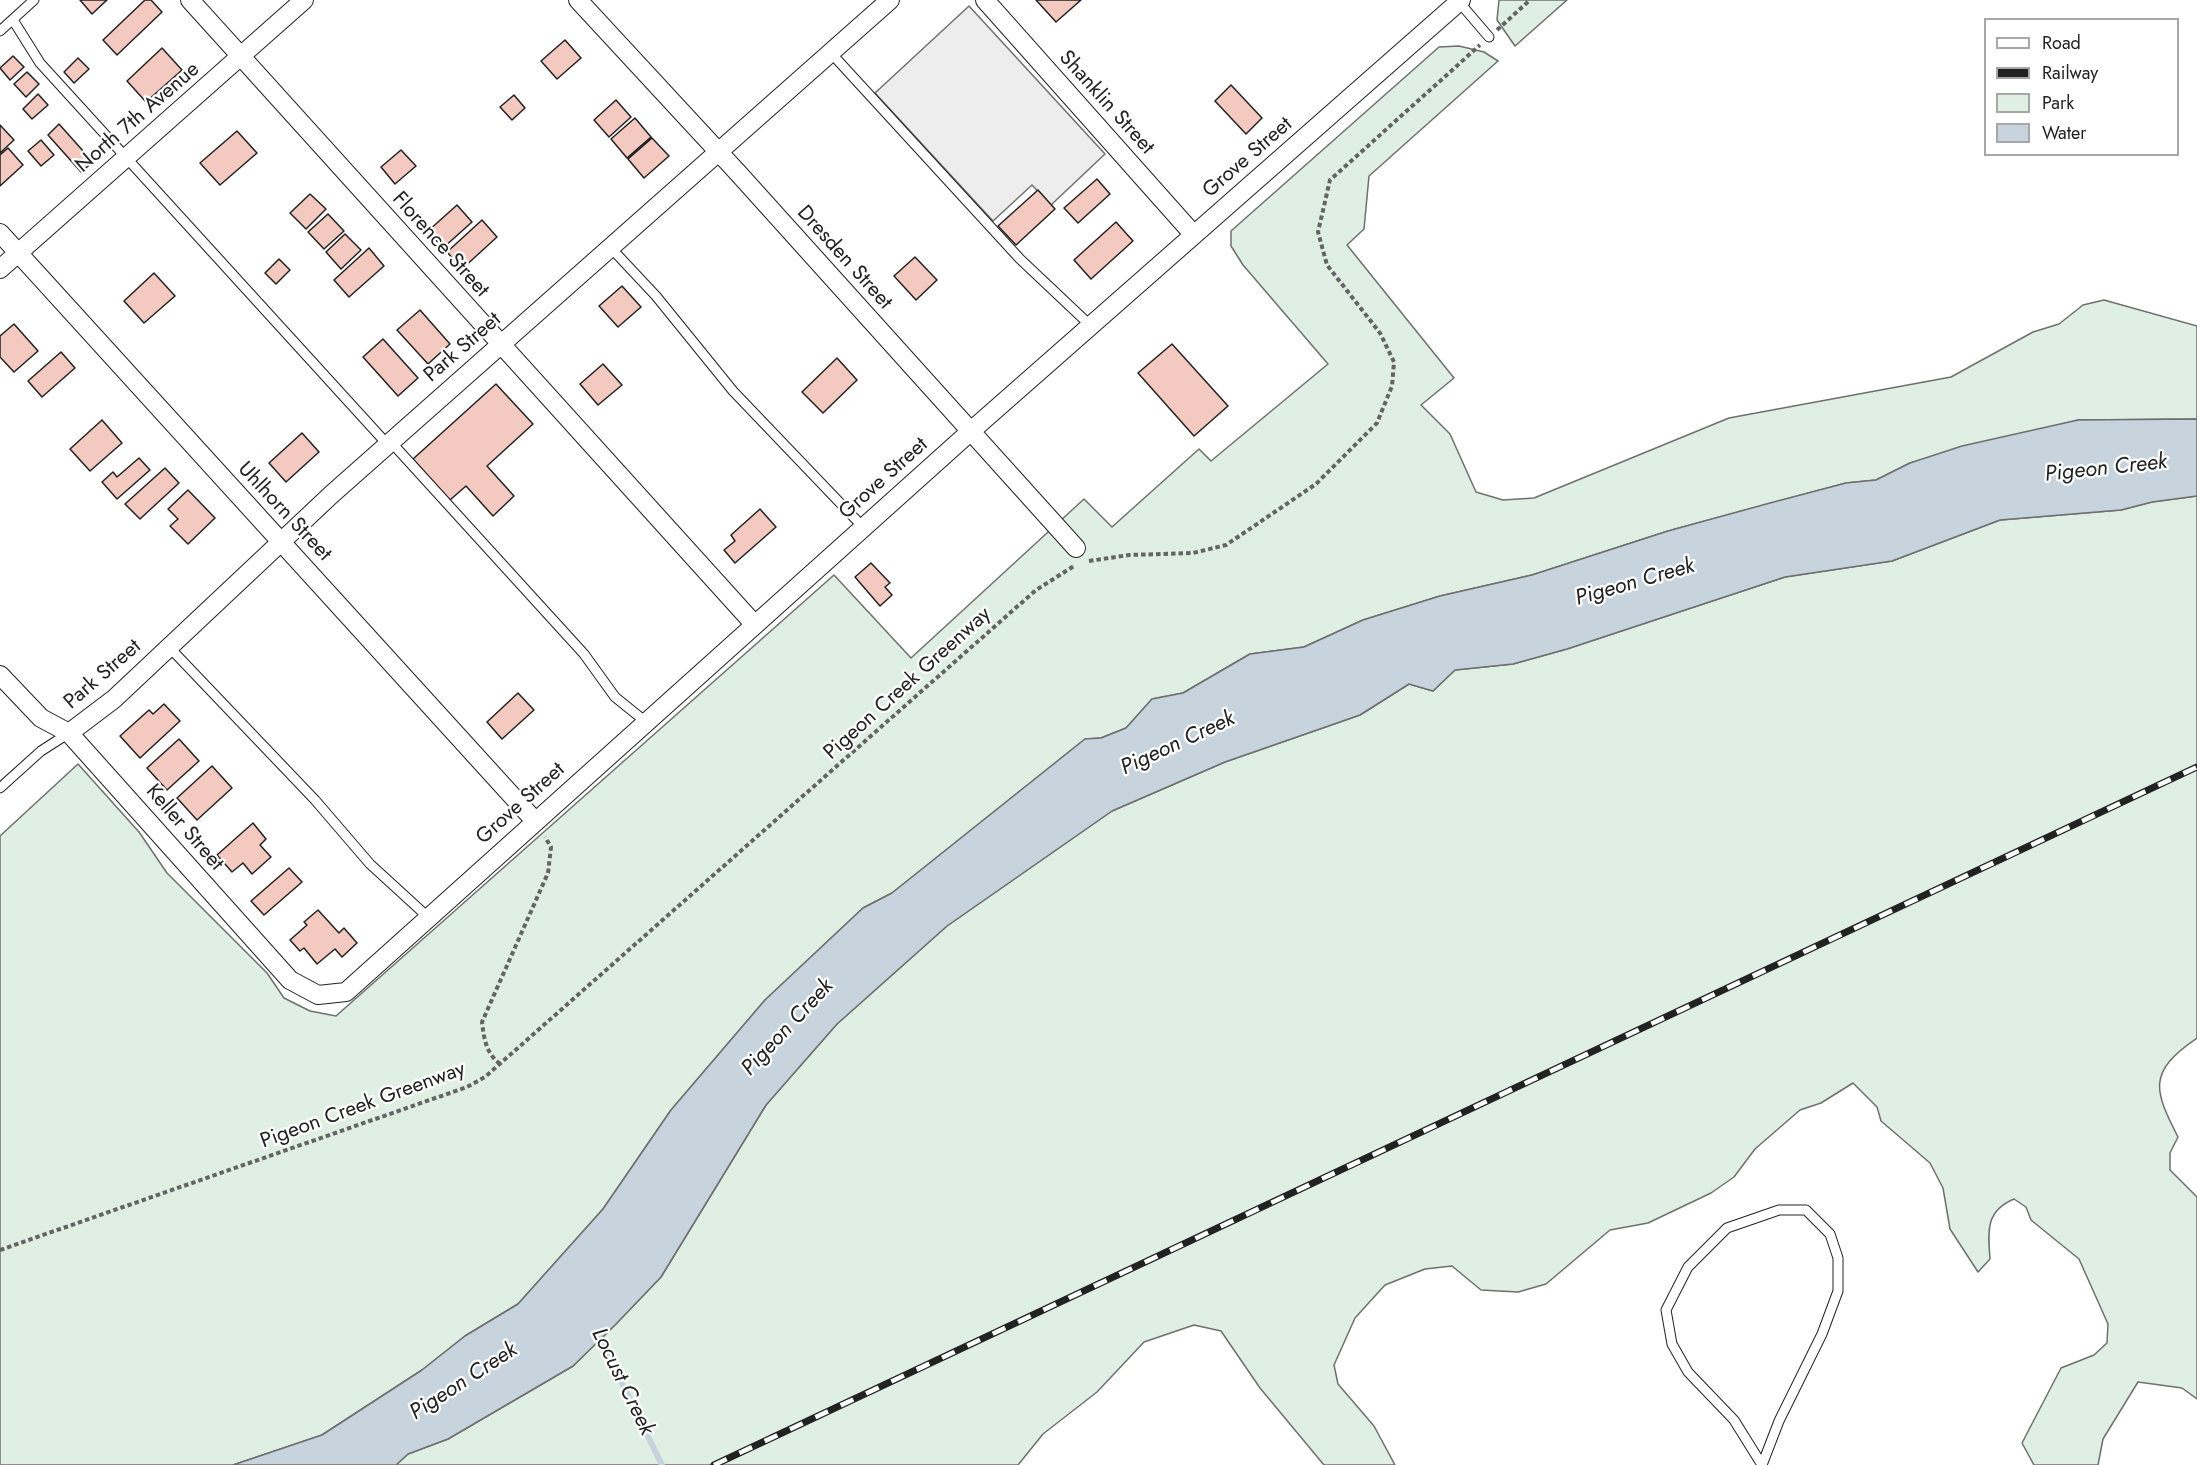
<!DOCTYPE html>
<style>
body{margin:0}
#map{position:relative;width:2197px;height:1465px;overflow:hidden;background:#fff;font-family:Jost,sans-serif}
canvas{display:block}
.legend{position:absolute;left:1984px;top:18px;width:195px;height:138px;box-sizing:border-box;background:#fff;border:2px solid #a7a7a7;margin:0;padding:8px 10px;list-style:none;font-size:18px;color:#222}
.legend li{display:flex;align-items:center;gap:12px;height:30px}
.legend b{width:30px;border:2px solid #a7a7a7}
</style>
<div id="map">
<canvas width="2197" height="1465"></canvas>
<ul class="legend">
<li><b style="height:8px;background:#fff"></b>Road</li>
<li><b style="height:8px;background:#222"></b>Railway</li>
<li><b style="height:16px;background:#e0efe3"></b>Park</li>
<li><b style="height:16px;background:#c7d3dd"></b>Water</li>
</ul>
</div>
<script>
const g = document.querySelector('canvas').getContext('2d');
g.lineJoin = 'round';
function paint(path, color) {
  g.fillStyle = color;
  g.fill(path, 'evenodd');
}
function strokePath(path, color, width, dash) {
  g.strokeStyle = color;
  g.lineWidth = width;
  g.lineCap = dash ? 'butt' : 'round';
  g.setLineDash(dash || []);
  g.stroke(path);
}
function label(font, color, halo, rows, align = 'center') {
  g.font = font + ' Jost,sans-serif';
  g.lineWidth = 4.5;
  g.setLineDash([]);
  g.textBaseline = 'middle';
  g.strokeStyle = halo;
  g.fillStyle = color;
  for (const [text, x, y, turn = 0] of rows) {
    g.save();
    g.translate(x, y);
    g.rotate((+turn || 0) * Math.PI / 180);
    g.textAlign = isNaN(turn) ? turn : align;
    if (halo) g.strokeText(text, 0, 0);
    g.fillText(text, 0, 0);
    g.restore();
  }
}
const green = new Path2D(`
 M1499,0H1567L1515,46L1497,20Z
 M1459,46L1484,52L1498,61L1369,176L1364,229L1347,245L1454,378L1421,405L1450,434L1476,492L1503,500L1534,498L1729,418L1951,377L2033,332L2059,324L2083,305L2104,300L2197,326V419L2078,420L1910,463L1876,480L1846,483L1668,531L1532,575L1440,596L1363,620L1304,647L1250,654L1183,693L1152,699L1126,728L1101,738L1085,739L892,893L863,908L765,1000L671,1110L603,1209L518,1304L465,1336L422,1370L322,1435L233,1465H0V836L78,764L139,832L167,873L267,973L284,998L310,1011L336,1016L834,575L911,658L1084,499L1112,527L1199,449L1211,461L1328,364L1243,265L1231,246V231L1439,47Z
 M2197,496V1038C2147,1072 2154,1090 2178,1137L2170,1153V1170L2197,1197V1399L2182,1388L2138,1382L2103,1439L2098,1465H2034L2022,1443L2061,1368L2094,1355L2107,1343L2108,1324L2079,1259L2031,1220L2026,1207L2014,1199C1985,1211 1988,1232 1990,1259L1978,1272L1950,1229L1943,1188L1930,1163L1881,1121L1877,1107L1853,1083L1821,1103L1800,1110L1755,1149L1734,1177L1711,1193L1648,1223L1610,1230L1546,1284L1518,1292L1481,1290L1452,1266L1425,1269L1385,1285L1355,1318L1334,1365L1338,1384L1374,1426L1395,1465H1324L1260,1388L1221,1331L1194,1325L1144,1342L1097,1392L1043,1434L1018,1465H396L408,1454L448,1439L573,1366L616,1324L661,1277L766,1105L837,1024L947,926L1112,811L1225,762L1360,715L1409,684L1433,691L1455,670L1513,664L1567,649L1785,577L1892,561L2000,520L2121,510L2152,502Z`);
paint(green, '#e0efe3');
strokePath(green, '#6f6f6f', 1.5);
const parking = new Path2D(`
 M969,6L1105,154L1051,205L1032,185L993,221L875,93Z`);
paint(parking, '#ededed');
strokePath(parking, '#6f6f6f', 1.5);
const water = new Path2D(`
 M2197,419V496L2152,502L2121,510L2000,520L1892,561L1785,577L1567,649L1513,664L1455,670L1433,691L1409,684L1360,715L1225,762L1112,811L947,926L837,1024L766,1105L661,1277L616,1324L573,1366L448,1439L408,1454L396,1465H233L322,1435L422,1370L465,1336L518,1304L603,1209L671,1110L765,1000L863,908L892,893L1085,739L1101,738L1126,728L1152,699L1183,693L1250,654L1304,647L1363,620L1440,596L1532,575L1668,531L1770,503L1846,483L1876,480L1910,463L1962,446L2078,420Z`);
paint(water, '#c7d3dd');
strokePath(water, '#6f6f6f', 1.5);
strokePath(new Path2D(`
 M598,1334L662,1465`), '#c7d3dd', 6);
const building = new Path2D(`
 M80,0H107L92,14Z
 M145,0H151L162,12L117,55L103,40Z
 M1036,0H1081L1056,22Z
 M565,40L581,58L557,79L541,61Z
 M162,48L182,70L146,102L127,81Z
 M13,56L24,67L10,80L0,68Z
 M78,58L89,69L74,83L64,72Z
 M27,72L39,84L26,97L14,84Z
 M1231,85L1262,118L1246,134L1215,101Z
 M38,94L48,105L32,119L23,109Z
 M514,95L525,108L512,120L500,107Z
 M616,100L631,117L609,137L594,120Z
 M635,118L651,137L627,158L611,139Z
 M59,124L93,162L81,172L48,135Z
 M0,125L14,140L0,153Z
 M237,131L257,153L220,185L200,163Z
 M652,138L669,156L644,178L628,159Z
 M41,140L54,155L41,166L28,151Z
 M8,148L23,165L0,186V155Z
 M401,150L416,166L395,184L381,167Z
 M1097,179L1110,194L1078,223L1064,208Z
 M1038,190L1055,209L1016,245L998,226Z
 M310,194L326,209L306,229L290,213Z
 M457,205L472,222L443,248L428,231Z
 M328,214L344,231L324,249L308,232Z
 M482,220L497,237L462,269L447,252Z
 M1116,222L1133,241L1091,279L1074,260Z
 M345,234L361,250L341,269L326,252Z
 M369,248L384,266L349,297L334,280Z
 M915,257L937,280L916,300L894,276Z
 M279,259L290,270L276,284L265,273Z
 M154,273L175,296L144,323L124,301Z
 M622,286L641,307L618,327L599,306Z
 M420,310L450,344L428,364L397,330Z
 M14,324L38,351L14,372L0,357V336Z
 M383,339L418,378L398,396L363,357Z
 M1172,344L1228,406L1194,436L1138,373Z
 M61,352L75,368L42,397L28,381Z
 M837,358L857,380L823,413L802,392Z
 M603,364L622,385L598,405L580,384Z
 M496,384L533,424L487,466L514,496L493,516L466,486L450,500L413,459Z
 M102,420L122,443L90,471L70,449Z
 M302,433L319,452L286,482L269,463Z
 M139,458L150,470L117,499L102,482L113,472L117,477Z
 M165,468L179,483L140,519L125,504Z
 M188,490L215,518L188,544L170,526L178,519L168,509Z
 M760,509L776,527L735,563L724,550L735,541L731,535Z
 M871,563L890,583L885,587L892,595L880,606L855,577Z
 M518,693L534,710L502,739L487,722Z
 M164,704L180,721L140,758L120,736L149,710L153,714Z
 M179,739L199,761L167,790L147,768Z
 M212,766L232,788L197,820L177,798Z
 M253,823L266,839L260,845L271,857L252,874L243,863L232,872L217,855Z
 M289,868L302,882L264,915L251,901Z
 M318,910L339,933L344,928L357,943L342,957L335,949L317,964L304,948L300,951L290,940L307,925L304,922Z`);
paint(building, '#f3c9c0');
strokePath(building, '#222', 1.5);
const service = new Path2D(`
 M1459,2L1489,37
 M13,20L40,63L388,445
 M0,31L34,0
 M831,53L1020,259L1092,327
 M611,248L656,296L733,391L864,528
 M391,442L584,654L615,697L646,722
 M169,647L315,800L370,864L429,918
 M0,788L41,751L69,733
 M1762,1465L1734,1420L1688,1372L1672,1344L1666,1310L1688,1267L1727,1228L1779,1210H1806L1830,1234L1838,1258V1291L1822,1334L1779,1421L1762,1465`);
const minor = new Path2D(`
 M190,0L755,625
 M578,0L739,174L1076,548
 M985,0L1194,235
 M0,233L535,821
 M0,269L304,0
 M0,675L41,718L69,733L290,980L318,995L346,992L971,431L1461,0
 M69,733L114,699L332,494L890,0`);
strokePath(service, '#222', 11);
strokePath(minor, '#222', 20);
strokePath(new Path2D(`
 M1497,30L1530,0
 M1089,561L1129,555L1193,553L1226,545L1316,484L1377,423L1392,386L1394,362L1380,333L1327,265L1318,232L1330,180L1480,45
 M500,1064C486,1053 484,1039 482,1022L548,873L551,847L545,837
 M0,1250L467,1087L485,1077L1036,590L1074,566`), '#646464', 4, [4.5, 3]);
strokePath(service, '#fff', 9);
strokePath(minor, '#fff', 18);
const rail = new Path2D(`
 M714,1465L2197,767`);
strokePath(rail, '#222', 7);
strokePath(rail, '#fff', 4.5, [14]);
label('21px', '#222', '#fff', [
 ["Shanklin Street",1106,103,48],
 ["North 7th Avenue",138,118,-41],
 ["Grove Street",1248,158,-41],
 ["Florence Street",440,245,48],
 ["Dresden Street",844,258,48],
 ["Park Street",463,348,-41],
 ["Grove Street",884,479,-42],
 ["Uhlhorn Street",284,512,47],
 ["Park Street",103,675,-41],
 ["Pigeon Creek Greenway",908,684,-42],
 ["Grove Street",521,804,-42],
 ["Keller Street",184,828,49],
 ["Pigeon Creek Greenway",363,1106,-20]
]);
label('italic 22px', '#222', '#fff', [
 ["Pigeon Creek",2106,469,-6],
 ["Pigeon Creek",1635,583,-16],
 ["Pigeon Creek",1178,744,-25],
 ["Pigeon Creek",788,1028,-47],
 ["Pigeon Creek",464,1382,-33],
 ["Locust Creek",622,1382,64]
]);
</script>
